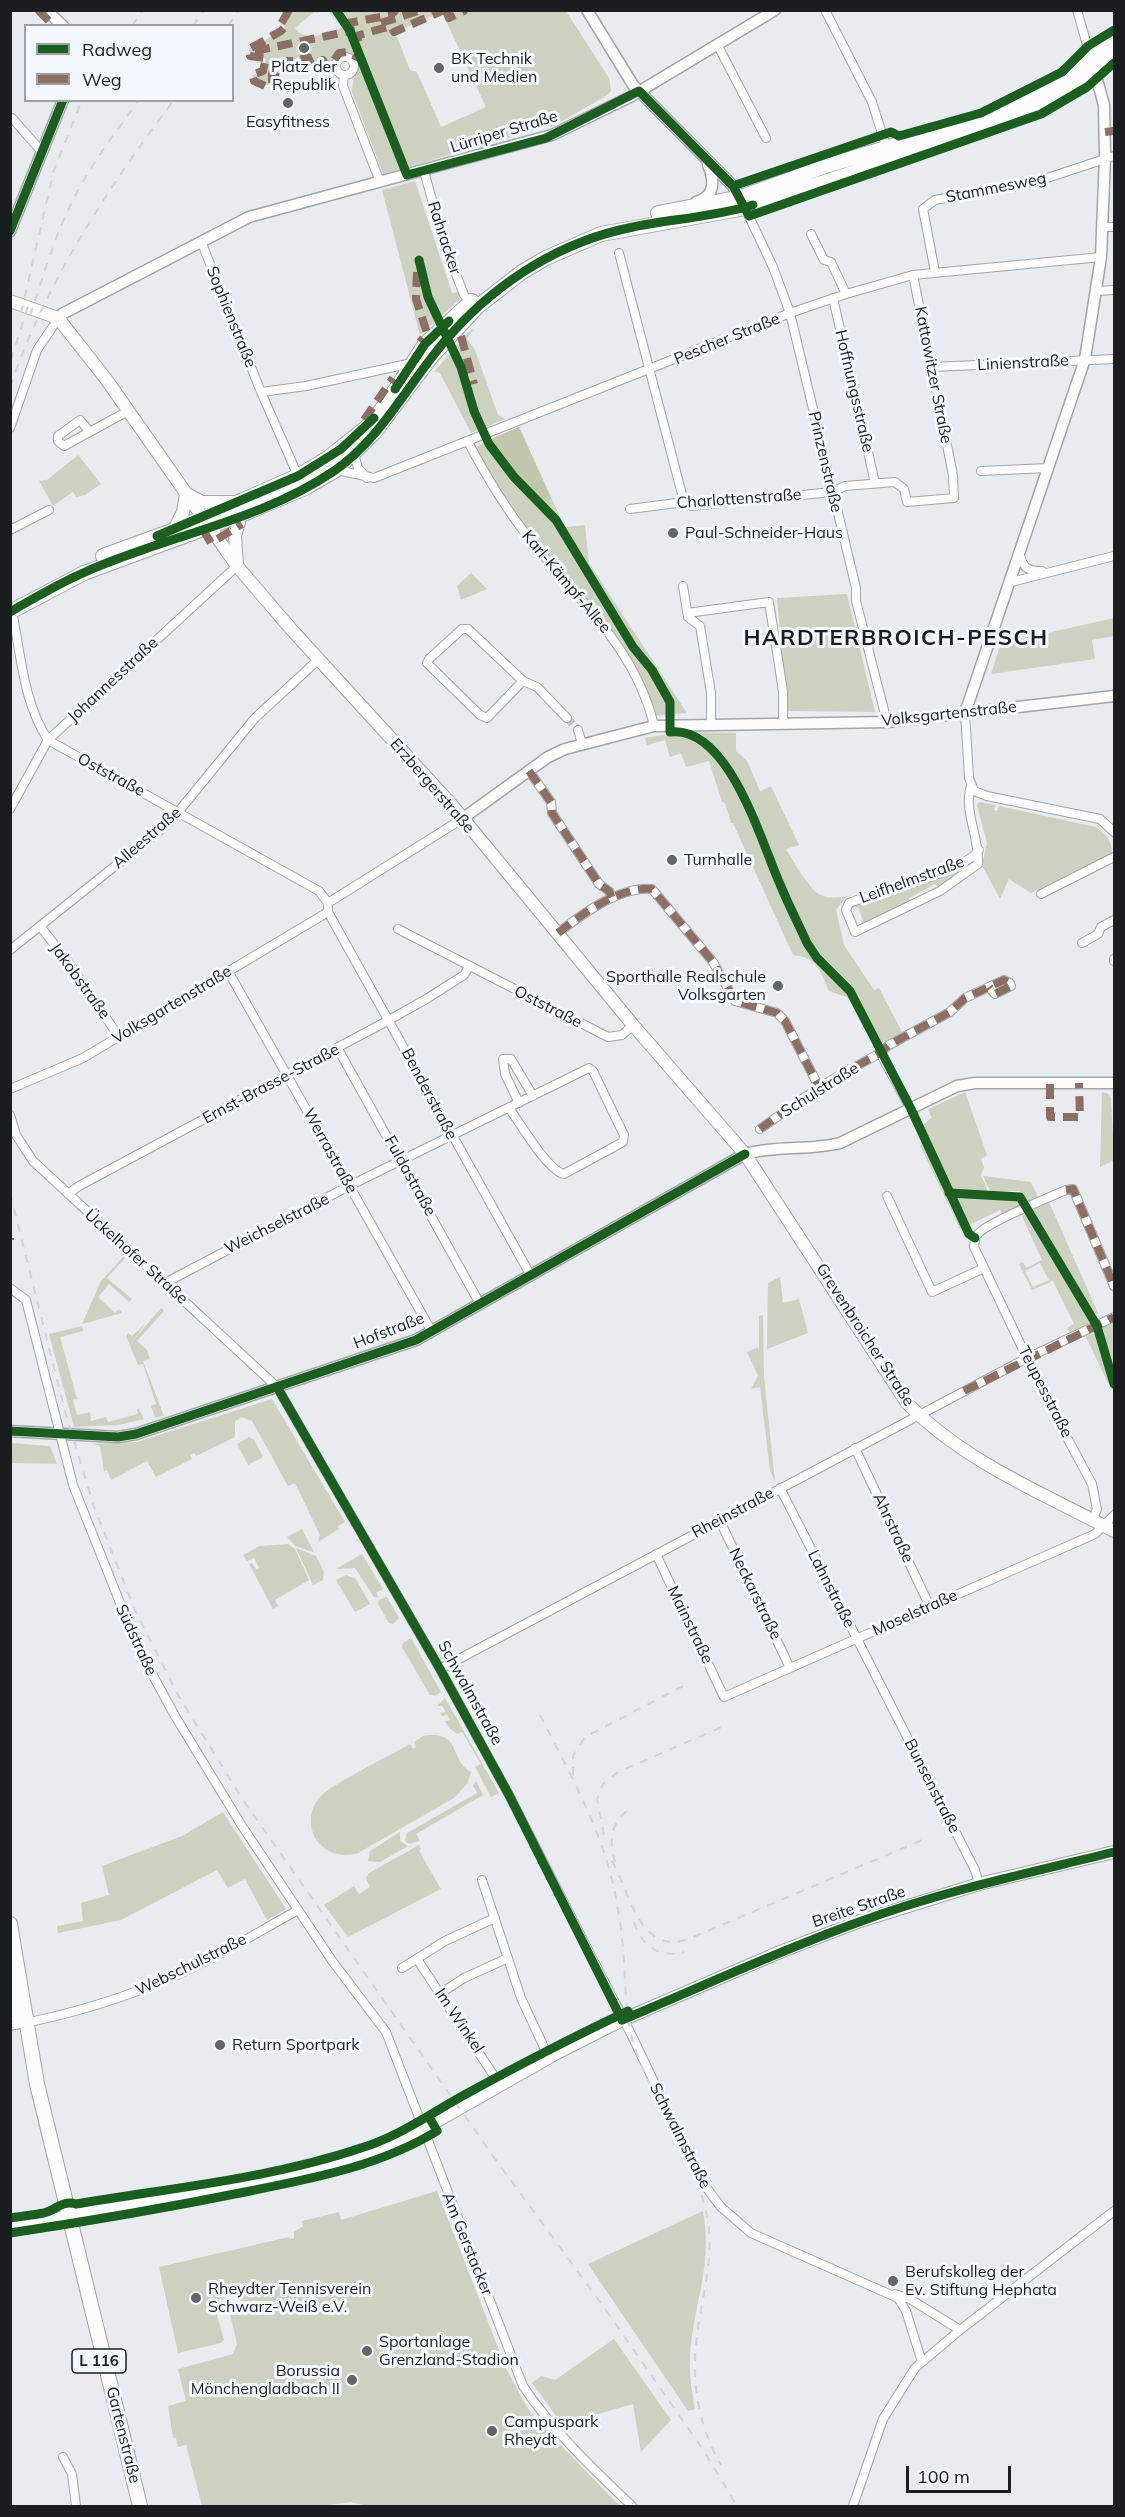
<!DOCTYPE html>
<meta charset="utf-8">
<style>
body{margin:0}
#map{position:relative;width:1125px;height:2517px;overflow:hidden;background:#e8ebf0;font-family:Mulish,sans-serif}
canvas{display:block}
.frame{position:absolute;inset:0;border:12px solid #1b1e21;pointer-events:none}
.legend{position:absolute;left:24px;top:24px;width:210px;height:78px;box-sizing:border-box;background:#f2f8fe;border:2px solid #9ca1a6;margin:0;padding:8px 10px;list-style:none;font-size:18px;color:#1b1e21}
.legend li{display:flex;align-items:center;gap:12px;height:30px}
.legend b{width:30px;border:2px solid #9ca1a6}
.scale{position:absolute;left:906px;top:2466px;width:105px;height:27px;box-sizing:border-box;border:3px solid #1b1e21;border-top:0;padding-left:8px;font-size:18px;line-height:21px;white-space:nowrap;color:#1b1e21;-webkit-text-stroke:4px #f2f8fe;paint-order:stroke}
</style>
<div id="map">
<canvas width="1125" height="2517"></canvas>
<div class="frame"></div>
<ul class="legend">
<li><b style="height:8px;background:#1b5e20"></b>Radweg</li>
<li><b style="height:8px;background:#8d6e63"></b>Weg</li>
</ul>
<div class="scale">100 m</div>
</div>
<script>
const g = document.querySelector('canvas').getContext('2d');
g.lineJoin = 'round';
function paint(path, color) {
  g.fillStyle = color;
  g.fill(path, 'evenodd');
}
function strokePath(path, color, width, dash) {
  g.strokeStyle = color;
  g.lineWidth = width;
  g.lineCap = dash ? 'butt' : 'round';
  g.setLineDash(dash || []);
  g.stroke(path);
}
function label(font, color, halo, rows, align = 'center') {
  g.font = font + ' Mulish,sans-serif';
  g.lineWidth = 6;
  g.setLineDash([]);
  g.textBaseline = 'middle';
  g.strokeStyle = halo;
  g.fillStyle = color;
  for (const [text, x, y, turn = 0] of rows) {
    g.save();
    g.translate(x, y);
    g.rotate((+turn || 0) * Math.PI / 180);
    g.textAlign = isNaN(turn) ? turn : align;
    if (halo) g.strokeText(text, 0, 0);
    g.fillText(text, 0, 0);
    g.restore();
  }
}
paint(new Path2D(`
 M396,10L566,11L609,78L611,91L606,96L557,124L383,174L352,92C352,76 361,66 360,47L354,49L357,57L347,52L339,53L330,66L325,65L323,60L311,64L308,57L296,61H286L272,74V83L265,86L254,81L252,75L263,71L266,58L250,56L249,49L281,31L285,27L281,24L289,11H320L317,13L315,11L295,28C306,43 326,33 342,28L329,11H333L345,25L351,23L342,11H386L391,15ZM442,12L486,107L441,127L417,72L410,70L395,32Z
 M415,181L452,293L458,292L460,299L420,335L382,190Z
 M474,329L467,339L475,350L498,415L505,419L471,433L440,373L434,372L464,336Z
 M519,427L562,521L566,527L585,525L589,563L687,713L654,716L625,650L614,633L518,519L499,492L475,447Z
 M78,455L101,484L85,495L76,497L73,492L53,506L39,481L47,480Z
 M471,573L487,589L461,600L457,586Z
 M847,594L875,712L787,711L777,598Z
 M1114,618V636L1092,640L1095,659L991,674L1003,636L1016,640Z
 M679,732L736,733V751L747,761L760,791L771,786L799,845L786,849C792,859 810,891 821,895C829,899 837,897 846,897L836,910L844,945L874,990L879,988L902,1032L876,1046L852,999L829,991C820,971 817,957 793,955L733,823H731L725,803L722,802L709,761L686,767L681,753L670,757L665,740L647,745L645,738Z
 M979,802L995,805L994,810L997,811L999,806L1096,827C1106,834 1112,840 1112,854L1031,893L1009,879L1000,899L982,865L987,843L977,805Z
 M957,870L959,874L938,888L935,884L909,898L911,903L859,926L863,921L858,907L852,908L853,904Z
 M965,1092L987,1155L981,1159L984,1167L981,1175L988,1191L950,1190L927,1142L930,1140L927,1135L924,1136L920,1128L932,1117L928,1110L931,1108Z
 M1102,1092L1108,1094L1111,1098L1114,1160L1100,1167Z
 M924,1143L964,1227L960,1229L920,1145Z
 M983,1176L1031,1182L1038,1197L1027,1202L1020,1191H990Z
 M952,1195L1021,1201L1022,1205L1003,1214L1000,1210L967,1226Z
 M1049,1202L1098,1313L1091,1317L1088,1324L1070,1332L1067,1328L1074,1324L1053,1281L1032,1290L1019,1264L1023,1262L1026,1268L1042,1260L1022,1216ZM1040,1263L1049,1280L1033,1287L1025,1271Z
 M123,1257L125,1258L107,1278L132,1299L129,1302L109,1284L98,1297L115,1313L119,1309L122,1313L82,1324L101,1281Z
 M780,1277L783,1303L799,1299L808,1333L767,1349L768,1283Z
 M161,1308L164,1311L137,1341L147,1350L150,1359L143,1361L164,1416L155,1418L151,1406L156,1404L143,1364L138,1365L126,1336L128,1333L132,1336L145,1324L132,1342Z
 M763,1315L764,1377L775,1482L770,1470L760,1387L751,1389L758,1376L747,1352L758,1347L759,1350V1316Z
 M1113,1323H1114V1386L1108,1383L1085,1335L1104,1333L1103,1327Z
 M82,1326L83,1331L60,1337L77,1399L73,1400L77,1415L90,1412L91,1421L106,1417L108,1422L138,1414L137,1409H139L144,1419L118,1425L74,1427L49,1334Z
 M272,1399L345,1522L338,1526L339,1529L318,1542L320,1535L295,1483L288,1486L252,1421L241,1417L235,1422V1437L196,1456L194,1453L190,1455L192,1459L156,1477L147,1461L111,1480L107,1470L104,1471L100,1446L93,1444L137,1442Z
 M249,1437L254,1440L263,1457L248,1465L237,1444Z
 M11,1443L50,1446L57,1464L11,1463Z
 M302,1529L314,1552H313L295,1546L287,1537Z
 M288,1544L295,1549L309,1580L275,1600L278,1606L273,1609L249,1564L252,1563L256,1569L259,1568L254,1558L247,1561L243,1555L260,1546Z
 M296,1548L316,1556L324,1572L323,1580L313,1585Z
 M362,1554L383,1589L376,1593L379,1598L374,1597L355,1568L336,1569Z
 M346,1575L356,1579L370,1604L355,1612L336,1580Z
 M387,1597L399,1618L393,1624L389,1623L378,1604L379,1600Z
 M411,1638L441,1692L435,1696L430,1695L402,1647L403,1643Z
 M445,1698L499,1793L491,1797L475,1767L481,1764L462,1732L457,1734L449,1728L445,1721L450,1720L447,1715L442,1716L440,1713L446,1712L442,1706H437Z
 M423,1736C462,1729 449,1761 471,1772L467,1784L454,1798L358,1853C345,1857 330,1855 320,1844C308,1832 308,1811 319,1798C333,1783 389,1756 410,1744L413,1749L416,1747L414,1742Z
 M476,1781L483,1795L416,1834L420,1841L410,1844L405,1841L407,1833L477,1793L473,1786Z
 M223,1812L286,1909L267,1920L245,1879L228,1888L217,1870L121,1920L58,1933L57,1926L83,1921L81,1903L109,1895L102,1866L182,1836Z
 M400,1832V1841L408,1846L380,1862L368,1861L370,1851Z
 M419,1845L421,1849L419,1851L441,1889L348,1937L324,1905L354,1886L359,1894L370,1887L366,1878L369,1873Z
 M437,2191L506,2368L525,2404L539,2423L620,2506H367L351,2502L321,2506H202L186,2445L178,2447L176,2438H173L168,2406L186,2401L178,2369L233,2354L237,2344L230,2314L241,2310L240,2300H237L235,2295L213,2301L224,2340L221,2343L178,2353L159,2267L289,2237L290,2239L294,2238V2232L303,2226L302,2221L339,2212L341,2220Z
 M703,2211C712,2264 697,2294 691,2344C688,2366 691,2387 695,2409L688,2411L588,2264Z
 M614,2339L671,2420L641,2452L633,2404L562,2424L532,2383L541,2376L555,2380Z`), '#ccd2bf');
paint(new Path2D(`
 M519,427L551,498L545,506L537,499L492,442L493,438Z`), '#c1c7ad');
strokePath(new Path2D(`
 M567,718L578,730`), '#bfc2c7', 8, [8, 4]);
const minor = new Path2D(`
 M825,10L872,102L888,152
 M1077,10L1091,59
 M717,44L766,138
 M336 66a9 9 0 1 1 18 0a9 9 0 1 1-18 0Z
 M344,75L343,86L380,182
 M12,118L42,152
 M424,171L444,243L464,295L470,302
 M745,208L773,267L790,313L856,588V601L887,722
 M1102,227H1114
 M811,234L824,260L831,262L846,294
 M201,241L261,392L298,476
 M619,253L684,502
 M935,272L923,209L935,200L1038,181L1114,156
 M1096,291L1114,290
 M833,298L875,483
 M932,367L1114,359
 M261,392L306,386L412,363
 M10,428L37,350L60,316
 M89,431L80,420L58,436V441L64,446L128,411
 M468,442C486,476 505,508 529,538C577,599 636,648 654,726
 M354,454L358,468L367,478
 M337,470L374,478L790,313L846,294L913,275L1101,257
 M981,471L1049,468
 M630,509L684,502L691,506L832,492L845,486L895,482L904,489L907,502L954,498L953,475L913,275
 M10,530L49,510
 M1020,555C1023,569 1029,571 1042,571
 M1011,582L1114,556
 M683,586L688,617L700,626L711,693V723
 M12,611C21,654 23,702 48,740L319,891L328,903V912L531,1276
 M687,613L769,602L783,691V724
 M523,681L468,629H462L429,659L427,663L480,715L487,718L523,681L537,687L567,718
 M965,713L969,778L974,791L987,796L1100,819L1114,832
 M578,730L582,744
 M529,771L551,802L552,813L599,884L609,891L612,898
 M971,786C963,811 980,838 978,864L940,891L855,932L846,910L849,903C879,891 963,873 979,850
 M10,809L48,740L237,566
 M1041,894L1114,857
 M328,903L462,819
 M40,926L71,966L119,1037
 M398,929L608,1037L622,1035L633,1025
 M558,933C582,914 620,886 652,889L713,962L735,1001L777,1013L785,1021L819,1087
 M1082,943L1098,934L1101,927L1114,920
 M10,950L170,822L255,718L319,659
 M1114,959V961
 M228,971L432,1332
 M338,1049L480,1304
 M880,1053L911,1109
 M10,1089L83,1058L328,912
 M519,1103L505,1074L503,1059H511L533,1096
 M10,1115L16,1135L33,1161L277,1387L440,1669L509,1795L632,2036L702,2182L721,2207L751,2233L898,2298L906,2311L922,2362
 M760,1129L819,1087L880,1053L889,1045L950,1012L965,998L1004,980L1010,983L1011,986L995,994L989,987
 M68,1194L79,1186L389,1020L428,998L464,975L469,967
 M887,1196L932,1292L984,1268
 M165,1283L349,1186L589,1068L593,1071L624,1135L623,1142L564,1174C547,1170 520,1123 509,1108
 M10,1288L26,1300L73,1485L138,1648L175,1716L242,1826L333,1962L386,2032L523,2386C553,2431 593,2469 632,2506
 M855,1448L930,1607
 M780,1488L975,1870L979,1884
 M1093,1519L1097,1509L1092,1484L1049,1404L974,1247C975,1242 974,1237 978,1234C986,1223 1050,1197 1066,1190L1073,1189L1114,1286
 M720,1521L790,1668
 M656,1554L724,1697L1095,1534L1114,1515
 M440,1669L1027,1358L1114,1317
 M482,1880L521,1998L549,2058
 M417,1959L500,2085
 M402,1968L445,1941L495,1918
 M441,1993L464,1978L508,1958
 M10,2026C68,2015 123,1999 177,1975C218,1957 258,1932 298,1910
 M895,2294L910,2299L960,2330
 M63,2457L72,2474L76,2506
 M853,2506L883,2419L915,2368L960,2330L1114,2211`);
const tertiary = new Path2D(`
 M46,10L63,26
 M587,10L633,85L733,186L743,202
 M696,202C715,197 715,181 708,165
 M10,231L63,100
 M62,314L249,217L552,135L630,97L775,10
 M965,713L1085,359L1101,257L1105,157L1104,105L1094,69
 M462,819L548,757L565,749L654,726L887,722L1114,696
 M10,1431L118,1437L136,1434L416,1340L745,1154C777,1145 808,1151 840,1143L957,1086L975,1083H1114
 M10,2225L63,2217`);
const secondary = new Path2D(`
 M10,301L58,318L106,379L237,566L291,629L451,804L633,1025L745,1154L907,1403C963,1461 1044,1494 1114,1531
 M187,494L202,502H234
 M174,530L183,512L186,494
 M237,565L235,536L241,515
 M63,2217L268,2179L350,2159L400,2142L555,2054L622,2020L780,1952L860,1921L979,1884L1114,1852`);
const primary = new Path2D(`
 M658,213L741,197L829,165L983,119L1037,95L1114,41
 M103,556L174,530L298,476L328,458L367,427L386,404L425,344L472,301
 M10,612L84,573L241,515L305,488L336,470L374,433L432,356L477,307L522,272L546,258L601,234L745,208L984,130C1031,110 1074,86 1114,54
 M10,1924L37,2084L140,2506
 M10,1977L17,2016`);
strokePath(minor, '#a3a5a9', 10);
strokePath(tertiary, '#a3a5a9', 13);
strokePath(secondary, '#a3a5a9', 14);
strokePath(primary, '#a3a5a9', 16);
strokePath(minor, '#fcfcfd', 8);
strokePath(tertiary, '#fcfcfd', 10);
strokePath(secondary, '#fcfcfd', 12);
strokePath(primary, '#fcfcfd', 14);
strokePath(new Path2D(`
 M132,26L143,10
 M193,26L204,10
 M228,26L239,10
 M21,313L54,170L82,100
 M30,316C43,277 54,237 73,200C91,164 115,133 139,100
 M11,360L28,306
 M10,387C46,282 107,189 174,100
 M10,1193L65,1411L93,1504L134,1608L178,1695L243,1800L493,2156L603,2306L704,2451L737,2506
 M540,1715C569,1772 605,1835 616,1899C620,1919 623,1941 624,1962C626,1993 625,2021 636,2051C656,2109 698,2160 708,2222C713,2254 705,2285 700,2316C690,2369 694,2418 721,2465
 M573,1775V1756L585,1737L689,1683
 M604,1835L597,1799L603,1784L618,1772L724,1726
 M612,1861C630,1892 640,1959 691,1938L927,1838
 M615,1862C609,1842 610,1824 628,1810
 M634,1922C641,1945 659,1959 684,1952`), '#d3d4d6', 2, [8, 8]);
strokePath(new Path2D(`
 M38,10L54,26
 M289,10L281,24L285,27L281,31L249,49L250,56L266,58L263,71L252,75L254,81L265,86L272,83V74L275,75L278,66L286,61H296L308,57L311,64L323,60L325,65L330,66L339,53L347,52L357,57L355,54
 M446,10L449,18L466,10
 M381,23L421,10
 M343,24L391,15L396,10
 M359,42L356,36L391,26L394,32L444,10
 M255,51L355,30
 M1105,132L1114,131
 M417,272L416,299L427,333L420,342
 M461,336L474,384
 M364,420L393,378
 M203,530L211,543L242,524
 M529,771L551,802L552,813L599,884L609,891L612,898
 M558,933C582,914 620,886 652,889L713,962L735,1001L777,1013L785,1021L819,1087
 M1050,1084V1117H1080L1079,1083
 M760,1129L819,1087L880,1053L889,1045L950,1012L965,998L1004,980L1010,983L1011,986L995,994L989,987
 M1066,1190L1073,1189L1114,1286
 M10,1238V1240
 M964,1391L1114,1317`), '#8d6e63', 8, [15, 8]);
strokePath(new Path2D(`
 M336,10L350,31L407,175L546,138L639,91L733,186L749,216L1041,114L1087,87L1114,63
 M733,186L891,132L899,136L981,113L1062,72L1088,46L1114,30
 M10,231L63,100
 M419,260L428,297L461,367L474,411L489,444L514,477L556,520L633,647L652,670L670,702V732C729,725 761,842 780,884C788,904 798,923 807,943L817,958L850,991L911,1109L969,1234L975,1238
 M395,389L425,344L449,321
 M157,536L298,476L341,449L374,418
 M10,612C34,598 58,584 83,573C164,536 259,522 334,471C384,437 412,376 452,333C500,280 562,241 633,227C672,219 714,217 753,205
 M949,1193L1020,1197L1097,1326L1114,1384
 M277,1387L440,1669L509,1795L622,2020C701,1987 778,1951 859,1922C942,1891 1029,1873 1114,1852
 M10,1431L118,1437L136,1434L416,1340L745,1154
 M10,2218C22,2216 34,2215 44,2213C56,2210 62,2200 76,2204C170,2188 269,2179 361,2148C400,2136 431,2113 466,2094C519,2065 573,2037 628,2011
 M10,2233C90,2221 171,2207 250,2191C314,2178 380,2166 437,2131L429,2117`), '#1b5e20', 9);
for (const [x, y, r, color] of [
 [304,48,6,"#636669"],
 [439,68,6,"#636669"],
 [288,103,6,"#636669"],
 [673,533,6,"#636669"],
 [672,860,6,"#636669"],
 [778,986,6,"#636669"],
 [220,2045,6,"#636669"],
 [893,2281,6,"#636669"],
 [196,2298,6,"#636669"],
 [367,2351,6,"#636669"],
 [352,2380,6,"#636669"],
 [492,2431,6,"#636669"]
]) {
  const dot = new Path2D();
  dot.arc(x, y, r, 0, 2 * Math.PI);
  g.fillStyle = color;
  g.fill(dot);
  strokePath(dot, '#f2f8fe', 2);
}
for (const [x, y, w] of [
 [99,2361,54]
]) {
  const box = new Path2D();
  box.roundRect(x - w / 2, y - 12, w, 24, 4.5);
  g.fillStyle = '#f2f8fe';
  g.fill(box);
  strokePath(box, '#1b1e21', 1.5);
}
label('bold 15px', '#1b1e21', null, [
 ["L 116",99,2361]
]);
label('16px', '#1b1e21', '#f2f8fe', [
 ["BK Technik",451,59],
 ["und Medien",451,77],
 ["Platz der",304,67,"center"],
 ["Republik",304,85,"center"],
 ["Easyfitness",288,122,"center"],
 ["Paul-Schneider-Haus",685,533],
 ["Turnhalle",684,860],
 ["Sporthalle Realschule",766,977,"right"],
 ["Volksgarten",766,995,"right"],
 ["Return Sportpark",232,2045],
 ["Berufskolleg der",905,2272],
 ["Ev. Stiftung Hephata",905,2290],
 ["Rheydter Tennisverein",208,2289],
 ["Schwarz-Weiß e.V.",208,2307],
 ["Sportanlage",379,2342],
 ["Grenzland-Stadion",379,2360],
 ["Borussia",340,2371,"right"],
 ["Mönchengladbach II",340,2389,"right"],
 ["Campuspark",504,2422],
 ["Rheydt",504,2440]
], 'left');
label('16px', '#1b1e21', '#f2f8fe', [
 ["Lürriper Straße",504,132,-17],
 ["Stammesweg",996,188,-11],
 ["Rahracker",444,238,72],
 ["Sophienstraße",231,317,68],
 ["Pescher Straße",727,339,-22],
 ["Linienstraße",1023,363,-3],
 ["Kattowitzer Straße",933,375,79],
 ["Hoffnungsstraße",854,391,77],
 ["Prinzenstraße",825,462,77],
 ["Charlottenstraße",739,499,-4],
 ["Karl-Kämpf-Allee",566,582,50],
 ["Johannesstraße",113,680,-43],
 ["Volksgartenstraße",949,714,-6],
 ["Oststraße",111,775,28],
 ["Erzbergerstraße",432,786,49],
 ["Alleestraße",147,838,-41],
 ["Leifhelmstraße",912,880,-20],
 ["Jakobstraße",80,981,54],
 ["Volksgartenstraße",172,1005,-31],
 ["Oststraße",548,1007,27],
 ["Ernst-Brasse-Straße",271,1084,-28],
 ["Schulstraße",820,1090,-32],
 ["Benderstraße",429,1094,62],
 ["Werrastraße",330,1151,61],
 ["Fuldastraße",410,1176,61],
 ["Weichselstraße",277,1224,-27],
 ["Ückelhofer Straße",136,1257,42],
 ["Hofstraße",389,1331,-21],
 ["Grevenbroicher Straße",865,1335,57],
 ["Teupesstraße",1045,1392,63],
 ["Rheinstraße",733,1513,-28],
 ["Ahrstraße",893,1528,65],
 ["Lahnstraße",831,1589,63],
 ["Neckarstraße",755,1594,64],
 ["Moselstraße",915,1613,-24],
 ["Mainstraße",690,1625,64],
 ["Südstraße",136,1640,65],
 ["Schwalmstraße",470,1693,61],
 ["Bunsenstraße",932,1786,63],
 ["Breite Straße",859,1907,-19],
 ["Webschulstraße",191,1965,-26],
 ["Im Winkel",459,2021,56],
 ["Schwalmstraße",680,2136,63],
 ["Am Gerstacker",467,2244,68],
 ["Gartenstraße",123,2435,76]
]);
g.letterSpacing = '1.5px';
label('bold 22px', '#1b1e21', '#f2f8fe', [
 ["HARDTERBROICH-PESCH",896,638]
]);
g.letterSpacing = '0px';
</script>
